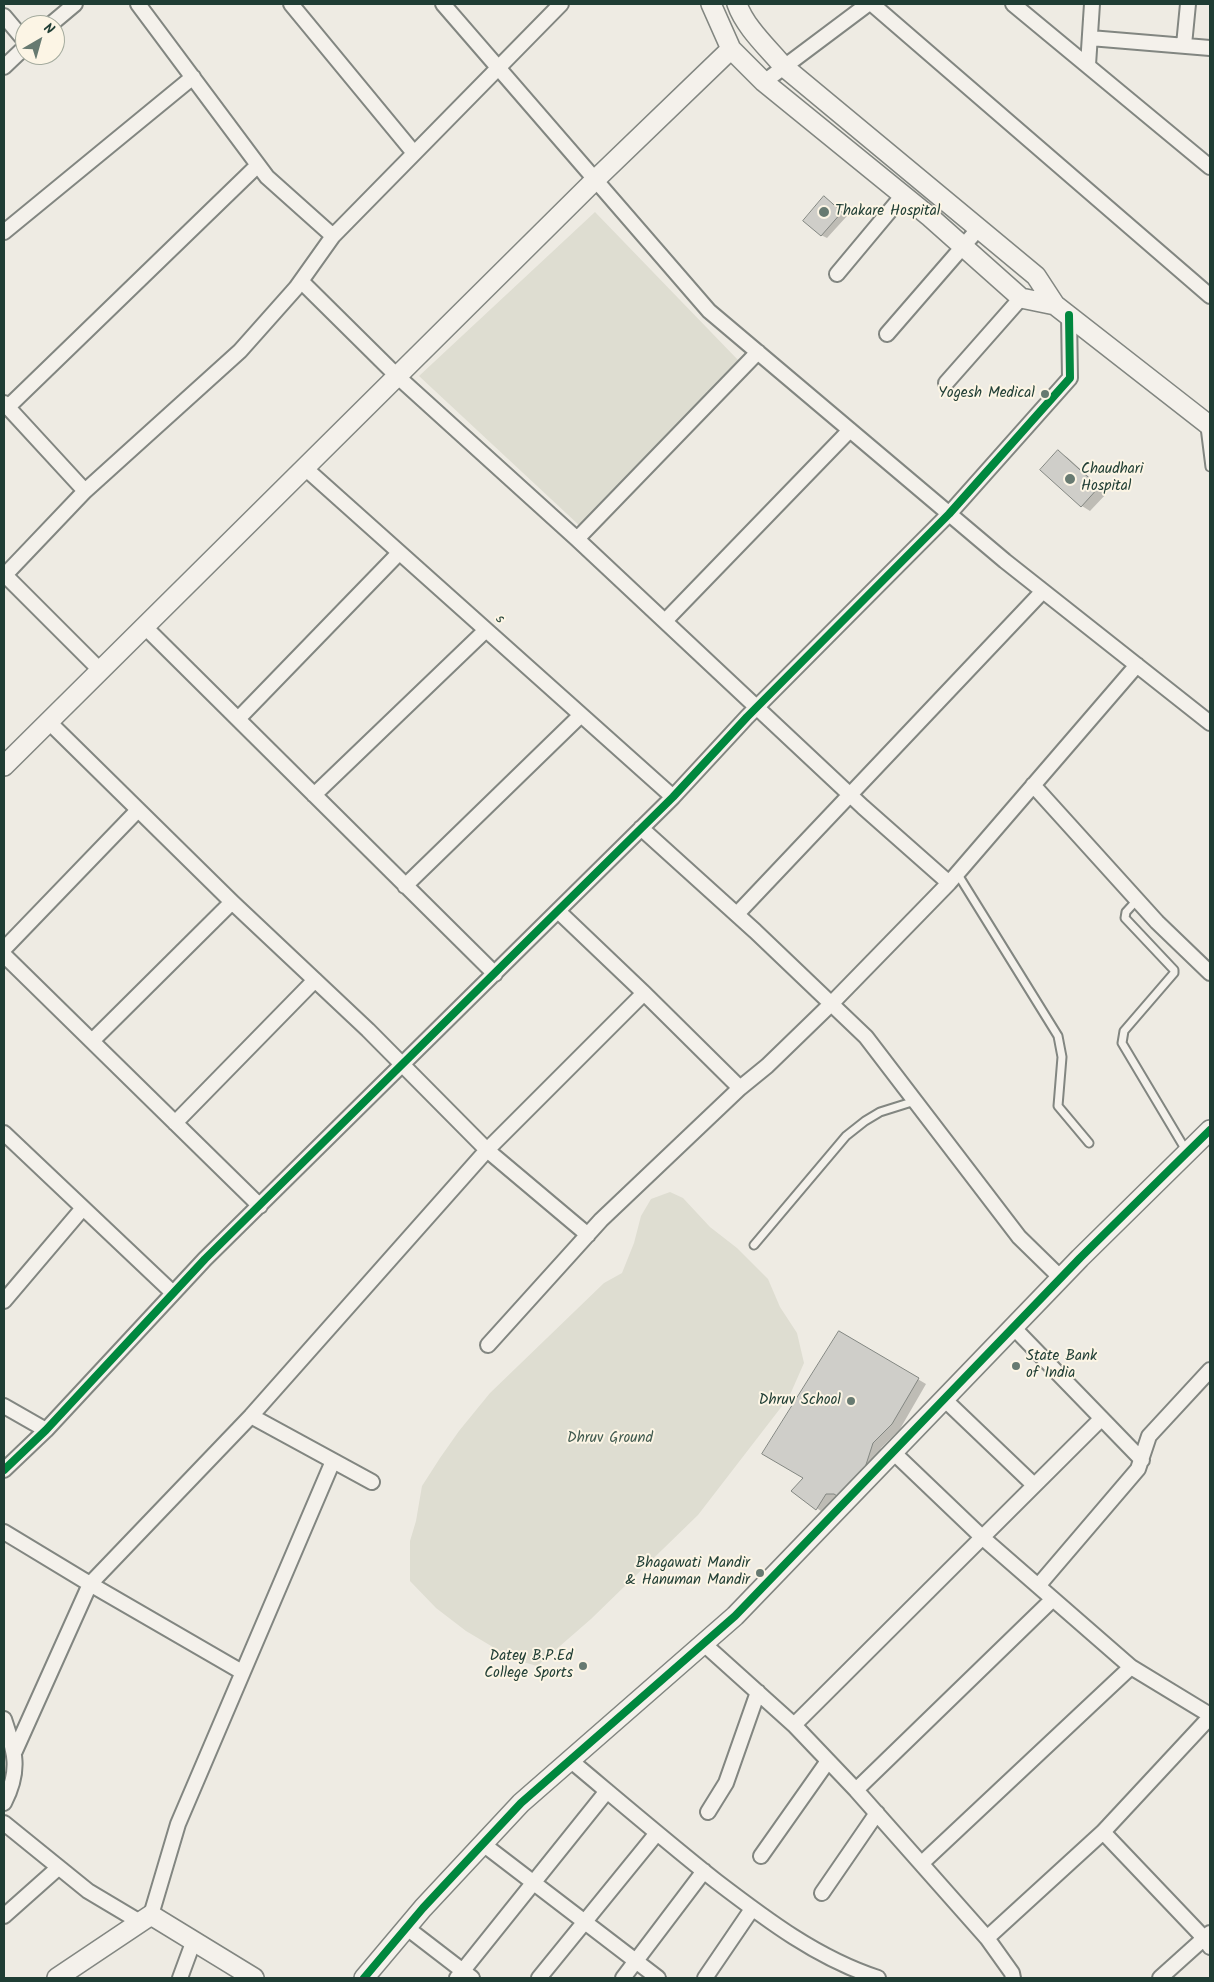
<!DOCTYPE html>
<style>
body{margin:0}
#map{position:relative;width:1214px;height:1982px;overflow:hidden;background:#eeebe3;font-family:Kalam,sans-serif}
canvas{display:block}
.frame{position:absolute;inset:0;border:5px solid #1f3d34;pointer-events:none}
.north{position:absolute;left:15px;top:15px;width:50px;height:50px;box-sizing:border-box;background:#fcf5e5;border:1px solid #a4ab9e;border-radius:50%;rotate:38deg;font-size:14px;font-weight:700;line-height:20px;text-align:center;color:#1f3d34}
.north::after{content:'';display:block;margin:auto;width:18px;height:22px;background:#677a71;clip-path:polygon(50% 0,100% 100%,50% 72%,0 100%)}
</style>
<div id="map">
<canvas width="1214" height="1982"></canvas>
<div class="frame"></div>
<div class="north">N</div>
</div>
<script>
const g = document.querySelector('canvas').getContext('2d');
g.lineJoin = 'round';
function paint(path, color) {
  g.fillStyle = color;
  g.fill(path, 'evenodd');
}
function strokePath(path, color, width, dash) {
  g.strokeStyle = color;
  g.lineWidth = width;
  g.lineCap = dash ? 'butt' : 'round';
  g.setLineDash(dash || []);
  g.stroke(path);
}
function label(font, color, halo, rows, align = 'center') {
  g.font = font + ' Kalam,sans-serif';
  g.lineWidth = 4;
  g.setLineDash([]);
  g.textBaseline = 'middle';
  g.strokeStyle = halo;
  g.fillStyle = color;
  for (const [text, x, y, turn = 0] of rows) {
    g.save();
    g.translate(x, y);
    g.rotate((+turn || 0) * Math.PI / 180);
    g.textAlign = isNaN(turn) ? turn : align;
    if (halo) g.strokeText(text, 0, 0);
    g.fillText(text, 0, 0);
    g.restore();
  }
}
paint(new Path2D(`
 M595,212L738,360L581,527L419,376Z
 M670,1192L683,1198L710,1227L737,1248L768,1279L780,1307L797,1333L804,1363L789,1397L698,1515L591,1619L537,1666L513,1659L466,1631L436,1608L410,1581V1541L416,1521L422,1486L440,1458L459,1431L490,1393L604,1283L622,1273L634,1243L641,1216L651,1199Z`), '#deddd1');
paint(new Path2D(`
 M825,198L847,216L827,238L821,235Z
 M1058,452L1067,457L1107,493L1090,511L1082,506L1042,470Z
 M840,1333L926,1384L900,1429L881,1448L871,1478L825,1514L793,1491L805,1478Z`), '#0003');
const building = new Path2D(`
 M824,196L842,212L821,236L803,221Z
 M1058,450L1099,487L1081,507L1040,470Z
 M839,1331L919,1378L892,1424L873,1443L863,1474L842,1499L834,1494H826L816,1510L791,1491L803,1478L762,1454Z`);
paint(building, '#cfcec9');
strokePath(building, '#828681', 1);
const lane = new Path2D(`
 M1205,427L1210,467
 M957,873L1058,1036L1062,1057L1058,1106L1089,1143
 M1137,900L1126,912L1125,918L1174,970V973L1124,1031L1122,1043L1187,1152
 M754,1245L846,1136L865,1121L880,1112L915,1101`);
const street = new Path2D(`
 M138,4L267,177L333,236
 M291,4L414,153
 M443,4L709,311L1005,561L1210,723
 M872,4L1210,296
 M1013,4L1210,167
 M4,16L25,41
 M50,25L75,4
 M1090,38L1210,48
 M1184,45L1188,4
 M1088,65L1092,4
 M4,67L25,47
 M764,82L868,4
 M4,232L193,77
 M837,274L903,195
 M301,281L397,376L577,539L863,807L949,883L1137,665
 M887,334L979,228
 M946,383L1021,298
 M4,403L85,491
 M8,407L258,165
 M305,468L673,797
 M577,539L758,352
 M4,574L100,670
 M5,575L85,491L240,351L296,288L333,236L561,4
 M666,620L850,430
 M145,627L495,974
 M238,719L399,553
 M49,722L232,902L368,1030L487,1150L588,1235
 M1033,785L1157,922L1210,973
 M314,795L486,630
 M641,828L755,931L866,1037L1019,1237L1061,1278
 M405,886L581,715
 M558,911L644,993L740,1088
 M737,914L1043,591
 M4,949L138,810
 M4,955L260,1206
 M92,1041L232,902
 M175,1123L315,980
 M4,1133L173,1293
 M4,1301L83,1208
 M1013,1327L1142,1460
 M488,1345L601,1220L740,1088L767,1066L831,1004L949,883
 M944,1399L1034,1485
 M4,1406L46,1430
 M251,1416L372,1482
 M893,1452L983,1538L1131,1667L1210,1715
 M4,1470L46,1430L205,1259L673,797L747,717L949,514L1070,378L1069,315
 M4,1532L90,1584L242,1672
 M1038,1586L1138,1469L1149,1436L1210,1370
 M704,1644L794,1725L856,1790L987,1938L1012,1973L1013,1978
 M4,1719C15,1752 21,1770 4,1803
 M794,1725L1101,1419
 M15,1751L90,1584L251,1416L487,1150L644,993
 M570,1760C619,1801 667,1842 716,1881C767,1920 817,1958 878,1978
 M856,1790L1053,1599
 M708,1812L726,1783L758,1692
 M4,1823L88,1891L140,1922
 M1103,1832L1205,1939L1210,1947
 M483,1844L658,1978
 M761,1856L828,1761
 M922,1863L1131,1667
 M822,1893L877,1813
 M151,1915L178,1824L333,1461
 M4,1916L58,1868
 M407,1928L472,1978
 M987,1938L1103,1832L1210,1717
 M180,1978L194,1940
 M457,1978L607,1791
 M539,1978L657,1833
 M623,1978L704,1871
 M705,1978L752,1909
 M1160,1978L1210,1933`);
const secondary = new Path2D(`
 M711,4L731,49L764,82L930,217L1021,298L1055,305
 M737,4C745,27 767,47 783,66L1036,276L1055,305L1210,426
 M4,766L595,180L731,49
 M57,1978L151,1915L254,1978
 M364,1978L423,1908L521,1803L735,1616L1080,1258L1210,1130`);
strokePath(lane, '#828681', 11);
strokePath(street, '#828681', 18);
strokePath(secondary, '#828681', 22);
strokePath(lane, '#f4f1eb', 7);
strokePath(street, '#f4f1eb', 14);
strokePath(secondary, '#f4f1eb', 19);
strokePath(new Path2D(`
 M4,1470L46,1430L205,1259L673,797L747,717L949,514L1070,378L1069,315
 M364,1978L423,1908L521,1803L735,1616L1080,1258L1210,1130`), '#00873e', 8);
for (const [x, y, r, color] of [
 [824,212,6,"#677a71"],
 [1045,394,5,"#677a71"],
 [1070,479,6,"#677a71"],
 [1016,1366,5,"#677a71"],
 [851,1401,5,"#677a71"],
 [760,1573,5,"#677a71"],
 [583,1666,5,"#677a71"]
]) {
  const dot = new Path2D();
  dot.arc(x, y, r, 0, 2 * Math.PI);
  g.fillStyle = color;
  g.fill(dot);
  strokePath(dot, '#fcf5e5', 2);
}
label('15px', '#1f3d34', '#fcf5e5', [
 ["Thakare Hospital",835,212,"left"],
 ["Yogesh Medical",1035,394],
 ["Chaudhari",1081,470,"left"],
 ["Hospital",1081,487,"left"],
 ["State Bank",1026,1357,"left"],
 ["of India",1026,1374,"left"],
 ["Dhruv School",841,1401],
 ["Bhagawati Mandir",750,1564],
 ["& Hanuman Mandir",750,1581],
 ["Datey B.P.Ed",573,1657],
 ["College Sports",573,1674]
], 'right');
label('15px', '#1f3d34', '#fcf5e5', [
 ["s",499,620,42]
]);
label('15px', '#425b50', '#fcf5e5', [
 ["Dhruv Ground",610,1439]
]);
</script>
